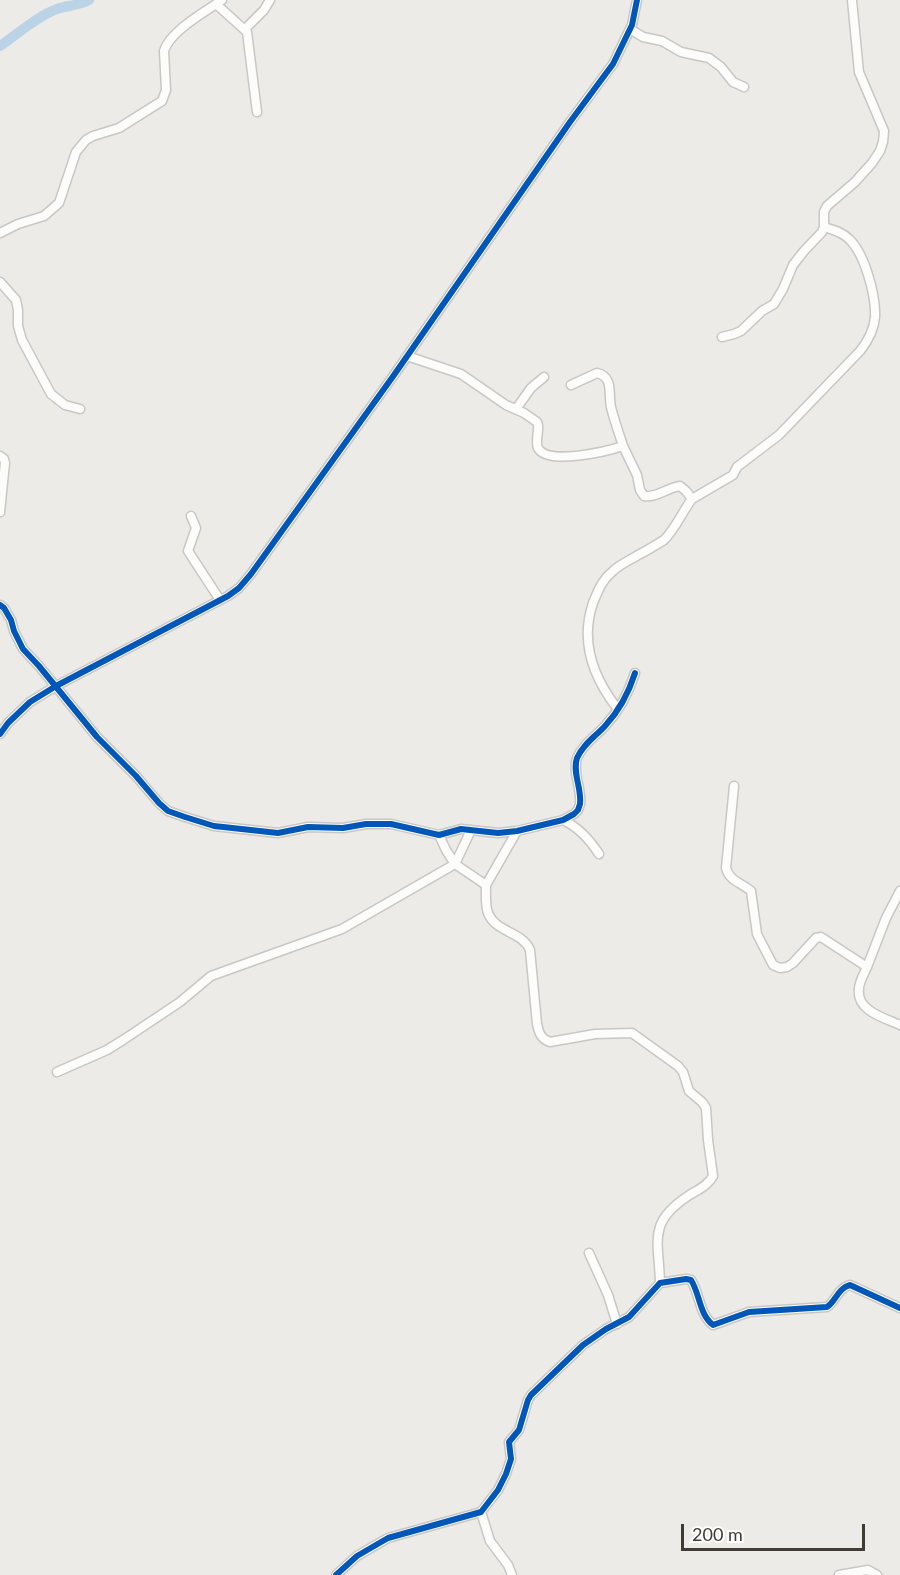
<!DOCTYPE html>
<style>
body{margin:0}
#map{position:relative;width:900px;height:1575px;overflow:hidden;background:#ecebe7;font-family:Lato,sans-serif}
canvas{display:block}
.scale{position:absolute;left:681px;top:1524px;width:184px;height:27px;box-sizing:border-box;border:3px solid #403c34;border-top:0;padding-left:8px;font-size:18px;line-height:21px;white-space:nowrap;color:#403c34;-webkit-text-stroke:4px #fff;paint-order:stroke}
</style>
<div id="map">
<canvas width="900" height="1575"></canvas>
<div class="scale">200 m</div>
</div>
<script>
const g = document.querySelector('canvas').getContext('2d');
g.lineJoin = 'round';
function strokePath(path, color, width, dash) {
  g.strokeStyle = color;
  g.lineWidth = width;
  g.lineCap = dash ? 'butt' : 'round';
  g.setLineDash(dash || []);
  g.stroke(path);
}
strokePath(new Path2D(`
 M0,46C16,35 39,15 57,9C68,5 79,6 89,0`), '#bbd3e6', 10);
const minor = new Path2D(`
 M216,4L247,32L257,112
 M245,29L264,10L270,0
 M630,29L643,37L662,41L681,52L709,58L721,67L733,82L744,87
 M0,233L18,224L44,216L59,203L76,152L86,140L93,136L119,128L162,101L166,90L164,51C170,31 205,12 222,0
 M0,282L16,300L18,310V326L22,340L51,394L65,405L80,409
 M722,337L734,334L741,331L762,311L774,304L783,289L793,265L804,251L822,232L824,227V212L827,206L855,182L872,163L880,151L883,142L884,131L859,72L852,0
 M407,356L461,374L506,405L524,413L537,422L538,425C539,432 535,442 538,448C547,466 608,451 623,446L637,475L640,490L644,496C656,498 667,488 680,486L686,491L692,499L733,475L737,467L779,435L860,351C868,341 874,330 875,317C876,296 865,254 849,239C842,232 833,230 824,227
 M571,385L597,373C614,377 608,394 611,407C614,420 619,433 623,446
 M516,409L531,388L544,377
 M0,456L4,459L5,463L0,512
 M191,516L196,528L188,551L220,600
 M0,605L4,608L11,620L14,631L23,649L39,666L97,737L136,776L159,803L168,811L185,817L214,826L278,833L308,827L343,828L366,824H391L439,835L461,829L498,833L517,831L563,820L574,814L578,810L580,804C582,789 572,772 577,758C583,744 596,736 605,726C618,712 629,692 635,673
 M617,708C593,677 580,641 593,603C598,591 602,580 612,572C620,564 630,560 640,554C648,550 656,545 664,540C676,528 682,512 692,499
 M0,734L8,723L30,702L56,686L228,596L239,588L251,574L394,375L570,122L613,64L632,25L637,0
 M734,786L726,868C729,881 742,883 751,891L757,934L773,965L780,968L787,967L793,963L816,938L821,937L867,967C864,974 859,982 859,989C856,1011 885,1018 900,1025
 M563,820C578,827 590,840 599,854
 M439,835L446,850L455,864L486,885C486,894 485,905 488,913C496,933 522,931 530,950L537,1024C539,1033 541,1039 550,1042L595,1034L632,1033L678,1066L683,1072L689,1091L702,1102L706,1108L708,1140L713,1176C708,1186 697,1190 688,1196C647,1223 659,1241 660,1283
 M486,885L517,831
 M867,967L886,918L900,891
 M57,1072L107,1050L123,1040L180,1002L211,976L342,929L455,864L471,830
 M589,1253L608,1295L617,1324
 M481,1512L490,1541L508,1565L512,1575
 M336,1575L357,1556L388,1538L481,1512L498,1490L506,1474L511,1459L509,1442L519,1430L528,1400L531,1395L583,1345L606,1329L629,1317L660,1283L686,1279L691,1280C700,1294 699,1314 713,1325L749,1312L827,1307C836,1301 838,1288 850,1285L900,1308
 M839,1575L868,1570L877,1575`);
strokePath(minor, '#c8c7c3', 11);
strokePath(minor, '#fcfcfb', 8);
strokePath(new Path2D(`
 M0,605L4,608L11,620L14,631L23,649L39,666L97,737L136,776L159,803L168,811L185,817L214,826L278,833L308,827L343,828L366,824H391L439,835L461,829L498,833L517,831L563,820L574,814L578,810L580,804C582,789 572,772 577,758C583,744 596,736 605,726C618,712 629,692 635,673
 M0,734L8,723L30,702L56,686L228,596L239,588L251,574L394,375L570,122L613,64L632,25L637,0
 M336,1575L357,1556L388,1538L481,1512L498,1490L506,1474L511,1459L509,1442L519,1430L528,1400L531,1395L583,1345L606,1329L629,1317L660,1283L686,1279L691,1280C700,1294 699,1314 713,1325L749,1312L827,1307C836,1301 838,1288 850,1285L900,1308`), '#0057b8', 6);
</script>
